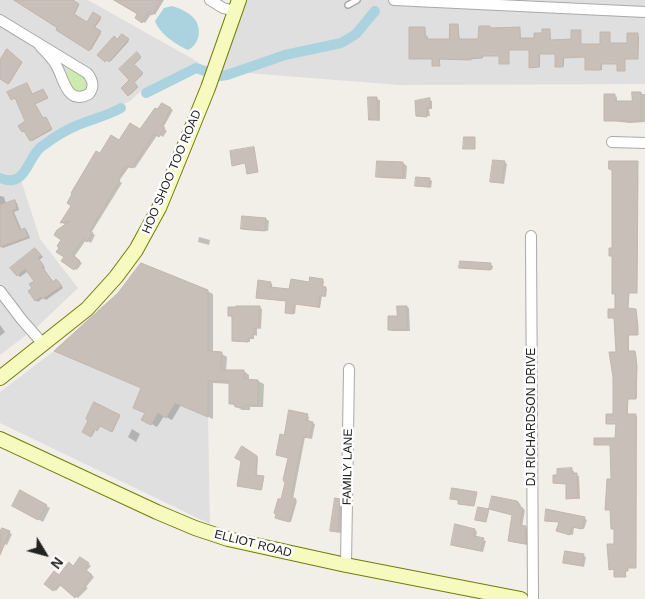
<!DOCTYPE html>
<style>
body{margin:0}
#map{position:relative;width:645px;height:599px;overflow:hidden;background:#f2efe9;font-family:Arial,sans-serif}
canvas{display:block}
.north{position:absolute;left:20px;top:529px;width:50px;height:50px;-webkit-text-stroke:4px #fff;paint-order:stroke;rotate:127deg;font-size:14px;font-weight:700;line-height:20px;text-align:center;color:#222}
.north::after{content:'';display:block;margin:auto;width:18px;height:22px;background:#222;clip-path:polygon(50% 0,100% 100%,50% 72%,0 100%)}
</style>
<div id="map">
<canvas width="645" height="599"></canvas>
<div class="north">N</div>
</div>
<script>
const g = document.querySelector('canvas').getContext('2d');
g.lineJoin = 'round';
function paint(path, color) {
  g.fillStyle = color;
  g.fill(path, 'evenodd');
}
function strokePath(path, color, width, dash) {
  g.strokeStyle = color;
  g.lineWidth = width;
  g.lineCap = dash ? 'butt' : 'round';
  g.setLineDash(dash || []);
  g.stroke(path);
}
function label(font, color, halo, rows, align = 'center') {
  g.font = font + ' Arial,sans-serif';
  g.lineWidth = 5;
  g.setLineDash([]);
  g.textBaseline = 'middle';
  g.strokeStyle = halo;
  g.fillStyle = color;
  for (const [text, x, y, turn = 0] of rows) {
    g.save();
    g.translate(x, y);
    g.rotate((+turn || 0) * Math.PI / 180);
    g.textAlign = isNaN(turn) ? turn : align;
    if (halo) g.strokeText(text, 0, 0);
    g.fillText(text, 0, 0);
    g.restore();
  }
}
paint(new Path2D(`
 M0,0H88L200,63L141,91L130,101L106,113L67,125L35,149L17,174L22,183L40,239L78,288L38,326L0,355Z
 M247,0H645V84L399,85L222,71Z
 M54,351L208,417L210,524L0,423V392Z`), '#e0dfdf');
paint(new Path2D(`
 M68,69C77,71 86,77 87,85L85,90L79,92L72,87L66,74Z`), '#cdebb0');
paint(new Path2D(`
 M172,6C180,8 192,14 196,21C202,32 198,45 188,50C176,45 159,33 155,21L164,8Z`), '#aad3df');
paint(new Path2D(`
 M16,0H71L79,5L74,16L87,24L93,14L101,19L94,29L101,33L91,50Z
 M117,0H164L155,15L152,13L145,23L136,18L139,14Z
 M457,26L460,40H480L489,27L490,30L520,28L521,40H535L550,30L551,41H572L581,31V45H601L610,33V45L628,44L637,34L639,37L638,59H625V70H619L618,64H602V70H587L586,57H564V66H557L556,54H540V67H531V50H509V63L501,64L500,56H483V58L465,60L440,59V66H433V59H411L425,28L426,37H428V40H450Z
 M123,35L129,41L111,61L108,59L106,61L99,55Z
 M8,51L22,63L9,84L0,77V62Z
 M137,54L141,58L134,65L143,74L134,83L138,87L130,95L131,80L120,69Z
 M27,84L33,95L44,91L48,98L35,104L43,120L47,119L52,130L32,141L26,131L23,132L27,122L16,98L12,99Z
 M633,93L645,94V122L630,123L605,120L614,96L617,97V102H633Z
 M370,98L380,100V121L370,119Z
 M429,100L432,101V109H429L430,116L418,115Z
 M164,105L173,110L163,128L167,131L163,137L158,134L135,168L129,167L119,181L122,183L91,233L95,235L91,243L86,240L74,257L82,263L77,270L63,261L66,257L62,240L66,225L62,223L73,206L100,154L119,142L141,131Z
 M504,162L507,164L504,184L491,181Z
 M403,163L407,166L406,179L382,178L377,176Z
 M638,163L637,293L629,292L628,309L636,310L638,328V335H629V352L636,353L637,367V398H628V415L637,416L636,568H628V571H626V577H616V569H611L616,545L611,445H596L617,440V424L614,415L618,353L613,249Z
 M429,179L432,181L431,188L416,185Z
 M0,196L4,197L6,204L15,202L17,203L19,210L14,212L22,231L25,229L27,231L30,238L3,248L0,246Z
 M243,218L266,219L269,221L268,231L245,230L242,228Z
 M199,237L210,240L209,245L198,242Z
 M35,249L43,257L39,260L45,268L44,269L54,283L56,281L59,282L63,288L46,300L43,298L38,302L36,300L34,289L36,281L28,271L20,277L18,275Z
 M490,264L493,266L492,270L461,267Z
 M322,280L324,281L323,287L327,289L326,297L322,296L320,308L296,304L295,314L289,313L287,301L259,298L270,283L272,284V288L290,290Z
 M207,291L213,294V353L222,354L227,357L226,371H244L249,375V381H258L264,384L263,407H250V410H242L230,403V384L213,383V419L181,405L172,420L164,416L157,427L143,419Z
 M259,307L262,309L261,329L257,328V336L254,335V339H250V342L233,341L232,317L230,316Z
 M407,307L409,308L410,331H392L389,329Z
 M0,325L5,332L0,336Z
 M94,404L120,416L113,431L101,425L98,430L96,429L92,436L84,432Z
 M307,415L309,417L308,422L315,424L312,439L305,437L293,499L297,501L291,522L278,519L286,483L289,458L285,436Z
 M132,429L140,434L136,442L128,437Z
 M243,448L258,457L257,476L264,478L262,490L239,486Z
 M571,470L574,471V474L579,476L580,499L568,498L567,484L554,483Z
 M21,492L50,508L43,522L13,505Z
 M340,500L342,502L341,533L331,531Z
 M517,502L521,505V508L525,510L522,527L528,529V545L512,542Z
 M584,518L587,520L584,529L574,527L573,535L560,532V522L546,520Z
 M456,526L477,531L476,538L486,541L483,552L455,546Z
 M3,530L12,534L7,545L0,542V536Z
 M584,556L586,557L584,567L564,562Z
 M83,560L91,566L86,571L94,577L86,587L88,588L78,598L61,585L56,591L54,590L59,576Z`), '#0003');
strokePath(new Path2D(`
 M146,93L196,68L220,76L227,75L285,55L341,43L356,34L375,11
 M0,178C26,189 27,158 41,147C53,138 65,130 78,125C92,119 107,116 121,108`), '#aad3df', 10);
const building = new Path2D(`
 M14,0H73L79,4L74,14L87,22L93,12L101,17L94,27L101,31L89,51L56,30L57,28Z
 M114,0H161L152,15L148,12L142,23L135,18L137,14Z
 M450,24H458L459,39H478L479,26H490V28L520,27V38H534V33H542V29H550V40L571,39V30H581V44H600V32H610V43H627V33H638V59H625V71H617V64H601V70H585V57L563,58V67H555V54H539V67L529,68V50H509V64H499V56H482V58H471V60L439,59L440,66H432V59H409V27H425V36H427V39H449Z
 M122,34L129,39L109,62L107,60L105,62L97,55L114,36L117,39Z
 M7,49L22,62L8,84L0,79V60Z
 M137,52L141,57L134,64L143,73L134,82L138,87L128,96L121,88L129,80L119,69Z
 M27,83L32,94L43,89L48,98L35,104L43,118L46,117L52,129L30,141L24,131L22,132L18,126L25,121L15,98L11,100L7,92Z
 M632,92H641V121L627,122V121H604V94H615V101H632Z
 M368,97H377L378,120H369Z
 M430,98V108H427V117L416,116L415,101Z
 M162,103L171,108L162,126L165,128L159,137L154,134L132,168L126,166L118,179L120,180L90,231L93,233L87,242L83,239L72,254L80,261L74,270L61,261L64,257L56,252L59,248L57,246L61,240L54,235L57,230L70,221L60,223L71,206L67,203L72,194L71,193L96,151L100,153L111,135L119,140L130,123L140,129L155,108L157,109Z
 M464,137H475V149H463Z
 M254,147L258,172L247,174L245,163L232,166L230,151Z
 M493,160L505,161L502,183L490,182Z
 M377,161L403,162V178L376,177Z
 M609,161H638L637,293H629L628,308L636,309L638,327V335H628V351H635L637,366L636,399H628L627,414H636V568H628V571H625L626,577H614V569L609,570L607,544H614V529H611L610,510H605L607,479H611L610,445H594V438H615L616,424H606V414H613V377L609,352H616L614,318H608V309H615V294H612V256H609V248H612V170L609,169Z
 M416,177L430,178L429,187L415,186Z
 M15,200L17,209L12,211L20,230L25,228L28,237L0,247V205Z
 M242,216L266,218L265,231L241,229Z
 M35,248L41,255L38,258L44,266L42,267L53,282L56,279L62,286L42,299L41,297L35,301L28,291L32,288L29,284L34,281L25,269L17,276L10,268Z
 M460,261L491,263L490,270L459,268Z
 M141,263L208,290V351L222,352L221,370H244V379L258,380V405H244V407H235V404H229V381H208V417L175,403L166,418L158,413L151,425L141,420L145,413L133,408L141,388L54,351L118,293Z
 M310,277L323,279L322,286L326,287L325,296H320L319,307L294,304L293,314L285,313L286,301L256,298L258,280L271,282L270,287L289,289L291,279L309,282Z
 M236,306H260L259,328H254V335H252V338H248V342L232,341V316H228V307H236Z
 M397,306H407V330H388V316H397Z
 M94,402L120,415L112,432L100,426L97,431L95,429L91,437L82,432L88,421L86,419Z
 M289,410L308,414L306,420L313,422L310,438L303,437L291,497L296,499L289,522L275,518L276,514L274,513L278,499H281L285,483L283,480L288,458L276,455L280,434L284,435Z
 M242,446L257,456L256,475L264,476L261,490L237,486L241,461L235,458Z
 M572,468V473H577L578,498L566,499V484L553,483V475H557V469Z
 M452,488L477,492L474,506L458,504V500L450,499Z
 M20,490L47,505L38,520L12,506Z
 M492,496L517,501L519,503L518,507L523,508L520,525L526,526V544L508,541L512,515L489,509Z
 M335,498L340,499L338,532L330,531Z
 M478,507L489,509L486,522L475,520Z
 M546,509L585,517L582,529L572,527L570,535L556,531L559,522L545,521Z
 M455,524L475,529L474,536L484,538L481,551L451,545Z
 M2,528L10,531L0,555V532Z
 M565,551L584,554L582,566L563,563Z
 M80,557L89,563L85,569L92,575L84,585L86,586L75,598L59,584L53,591L44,584L54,571L59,575L69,562L73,566Z`);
paint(building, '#c7bfb8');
strokePath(building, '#c4b6ab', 1);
const lane = new Path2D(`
 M348,5L357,0`);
const street = new Path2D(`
 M210,0L223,8L235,11
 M394,0L645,12
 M0,20L87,73C93,80 95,86 89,94C66,106 64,78 56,65C52,58 46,52 40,46
 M612,142L645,143
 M531,236L533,599
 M0,291L22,320L44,345
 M346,565L349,369`);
const secondary = new Path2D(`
 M0,378L87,309L116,277L136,250L159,208L171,179L208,88L239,0
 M0,439L157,512L195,528L228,539L346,565L521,599`);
strokePath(lane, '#a9a9a9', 8);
strokePath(street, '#a9a9a9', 12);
strokePath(secondary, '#707d05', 16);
strokePath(lane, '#fff', 5);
strokePath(street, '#fff', 10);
strokePath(secondary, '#f7fabf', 14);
label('12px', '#222', '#fff', [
 ["HOO SHOO TOO ROAD",172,172,-67],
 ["DJ RICHARDSON DRIVE",532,417,-90],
 ["FAMILY LANE",348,467,-89],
 ["ELLIOT ROAD",253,544,14]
]);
</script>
